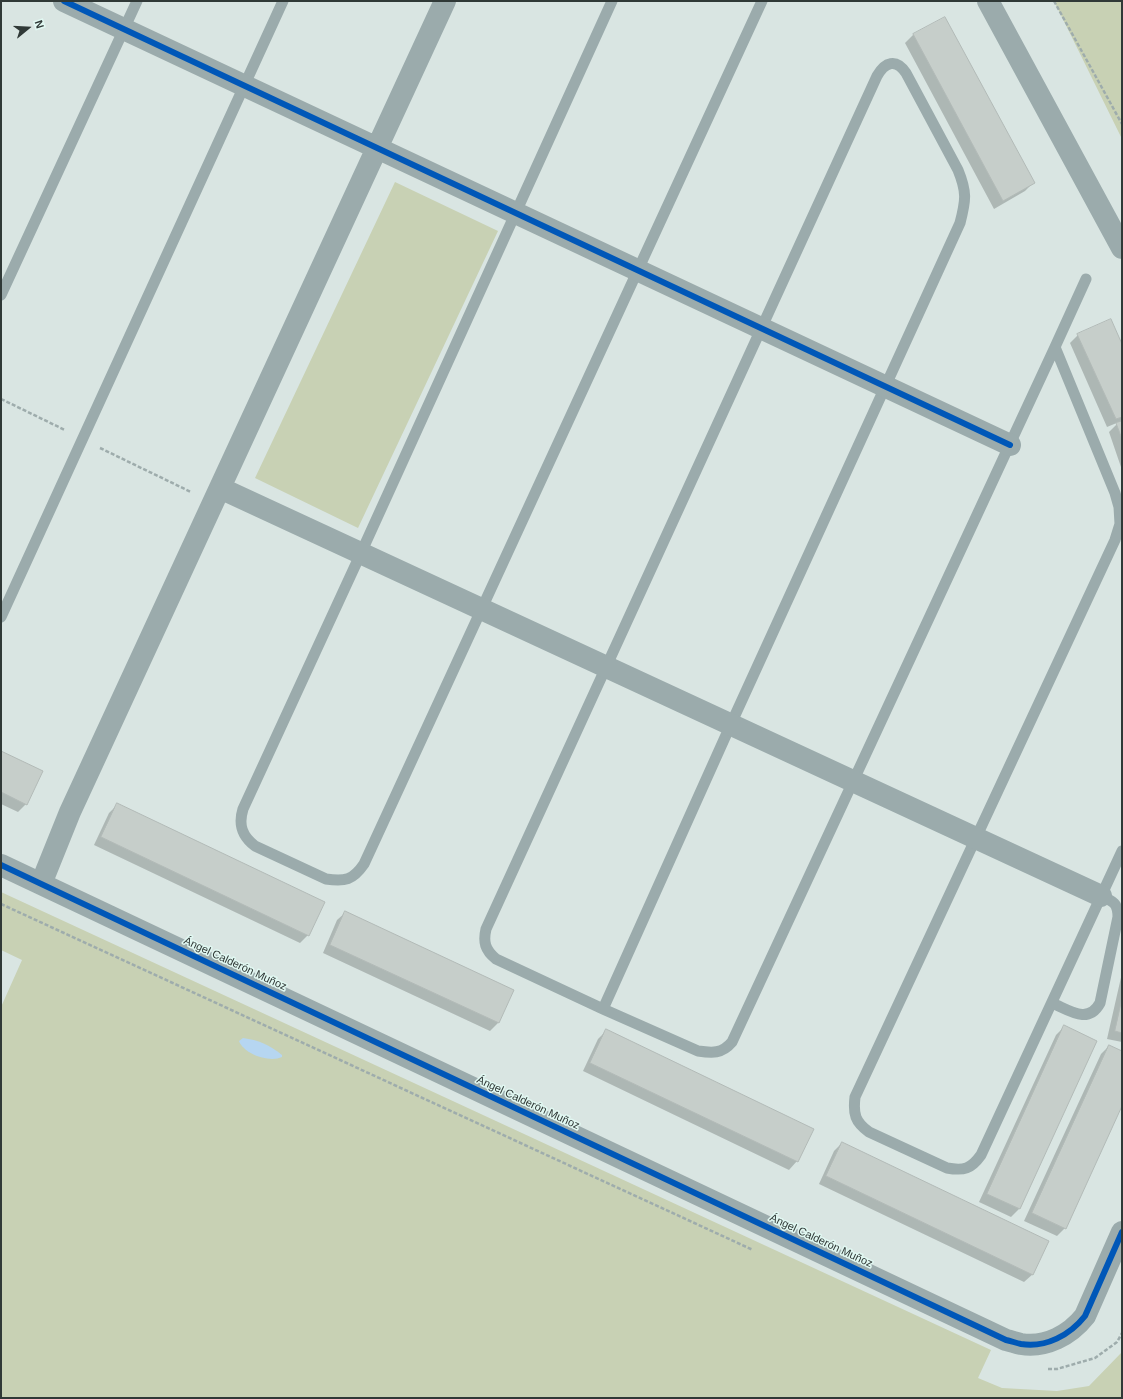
<!DOCTYPE html>
<meta charset="utf-8">
<style>
body{margin:0}
#map{position:relative;width:1123px;height:1399px;overflow:hidden;background:#d9e5e2;font-family:Arial,sans-serif}
canvas{display:block}
.frame{position:absolute;inset:0;border:2px solid #303937;pointer-events:none}
.north{position:absolute;left:8px;top:8px;width:40px;height:40px;-webkit-text-stroke:3px #e1f8f2;paint-order:stroke;rotate:72deg;font-size:11px;font-weight:700;line-height:16px;text-align:center;color:#303937}
.north::after{content:'';display:block;margin:auto;width:14px;height:18px;background:#303937;clip-path:polygon(50% 0,100% 100%,50% 72%,0 100%)}
</style>
<div id="map">
<canvas width="1123" height="1399"></canvas>
<div class="frame"></div>
<div class="north">N</div>
</div>
<script>
const g = document.querySelector('canvas').getContext('2d');
g.lineJoin = 'round';
function paint(path, color) {
  g.fillStyle = color;
  g.fill(path, 'evenodd');
}
function strokePath(path, color, width, dash) {
  g.strokeStyle = color;
  g.lineWidth = width;
  g.lineCap = dash ? 'butt' : 'round';
  g.setLineDash(dash || []);
  g.stroke(path);
}
function label(font, color, halo, rows, align = 'center') {
  g.font = font + ' Arial,sans-serif';
  g.lineWidth = 3;
  g.setLineDash([]);
  g.textBaseline = 'middle';
  g.strokeStyle = halo;
  g.fillStyle = color;
  for (const [text, x, y, turn = 0] of rows) {
    g.save();
    g.translate(x, y);
    g.rotate((+turn || 0) * Math.PI / 180);
    g.textAlign = isNaN(turn) ? turn : align;
    if (halo) g.strokeText(text, 0, 0);
    g.fillText(text, 0, 0);
    g.restore();
  }
}
paint(new Path2D(`
 M1054,1H1122V139Z
 M395,182L498,231L358,528L255,478Z
 M1,892L991,1350L978,1378L1002,1388L1057,1391L1089,1386L1122,1352V1398H1V1007L22,960L1,950Z`), '#c8d1b4');
paint(new Path2D(`
 M243,1038C258,1040 270,1045 282,1055V1057C269,1063 244,1054 239,1041Z`), '#b6d6f1');
paint(new Path2D(`
 M945,18L1033,183L1025,191L994,209L905,43L913,35Z
 M1078,335L1122,346V470L1109,432L1119,422L1107,427L1070,343Z
 M1,752L26,804L18,812L1,804Z
 M118,804L308,935L300,943L94,845L109,813Z
 M346,912L513,990L498,1023L490,1031L323,953L337,920Z
 M1122,973V1042L1107,1039Z
 M1064,1027L1096,1042L1019,1209L1011,1217L979,1202L1056,1035Z
 M606,1031L797,1161L789,1170L583,1071L598,1039Z
 M1109,1046L1122,1052V1103L1065,1228L1057,1236L1024,1221L1101,1054Z
 M842,1143L1033,1274L1024,1282L819,1184L834,1151Z`), '#0003');
const building = new Path2D(`
 M945,17L1035,183L1003,201L913,34Z
 M1111,319L1122,344V417L1116,419L1077,334Z
 M1122,421V439L1116,423Z
 M1,751L43,771L27,805L1,792Z
 M117,803L325,902L309,936L101,837Z
 M345,911L514,990L499,1023L330,945Z
 M1122,999V1033L1115,1031Z
 M1064,1025L1097,1041L1020,1209L987,1194Z
 M606,1029L814,1129L798,1162L590,1063Z
 M1109,1045L1122,1051V1106L1066,1229L1032,1213Z
 M842,1142L1049,1241L1033,1275L826,1176Z`);
paint(building, '#c6ceca');
strokePath(building, '#b2bab7', 1);
strokePath(new Path2D(`
 M1054,1L1122,124
 M1,399L65,430
 M100,448L191,492
 M1,904L753,1250
 M1048,1369H1057L1095,1358L1117,1342L1122,1333`), '#9eacac', 2.5, [4, 2]);
strokePath(new Path2D(`
 M612,1L361,553L243,809C238,825 242,836 255,846L326,879C345,882 353,880 364,864L762,1
 M1,295L137,1
 M1055,347L1086,279
 M1,617L283,1
 M1052,1003C1069,1010 1088,1025 1100,1003L1118,917C1118,903 1113,901 1101,896
 M603,1009L731,724L960,223C966,200 967,192 958,170L906,73C896,58 885,62 877,76L486,929C483,942 485,950 496,959L603,1009L698,1051C712,1053 722,1054 732,1042L1055,347L1115,493L1119,507L1120,524L1115,540L855,1097C853,1114 855,1122 869,1132L947,1168C964,1171 971,1169 981,1155L1122,851`), '#9babac', 11);
strokePath(new Path2D(`
 M64,1L1010,445
 M988,1L1122,248
 M220,488L1101,896
 M1,865L1006,1340C1011,1341 1016,1343 1021,1344C1046,1348 1070,1335 1085,1316L1122,1232
 M41,884L70,812L445,1`), '#9babac', 22);
strokePath(new Path2D(`
 M64,1L1010,445
 M1,865L1006,1340C1011,1341 1016,1343 1021,1344C1046,1348 1070,1335 1085,1316L1122,1232`), '#0057b8', 6);
label('11px', '#303937', '#e1f8f2', [
 ["Ángel Calderón Muñoz",235,964,25],
 ["Ángel Calderón Muñoz",528,1103,25],
 ["Ángel Calderón Muñoz",821,1241,25]
]);
</script>
